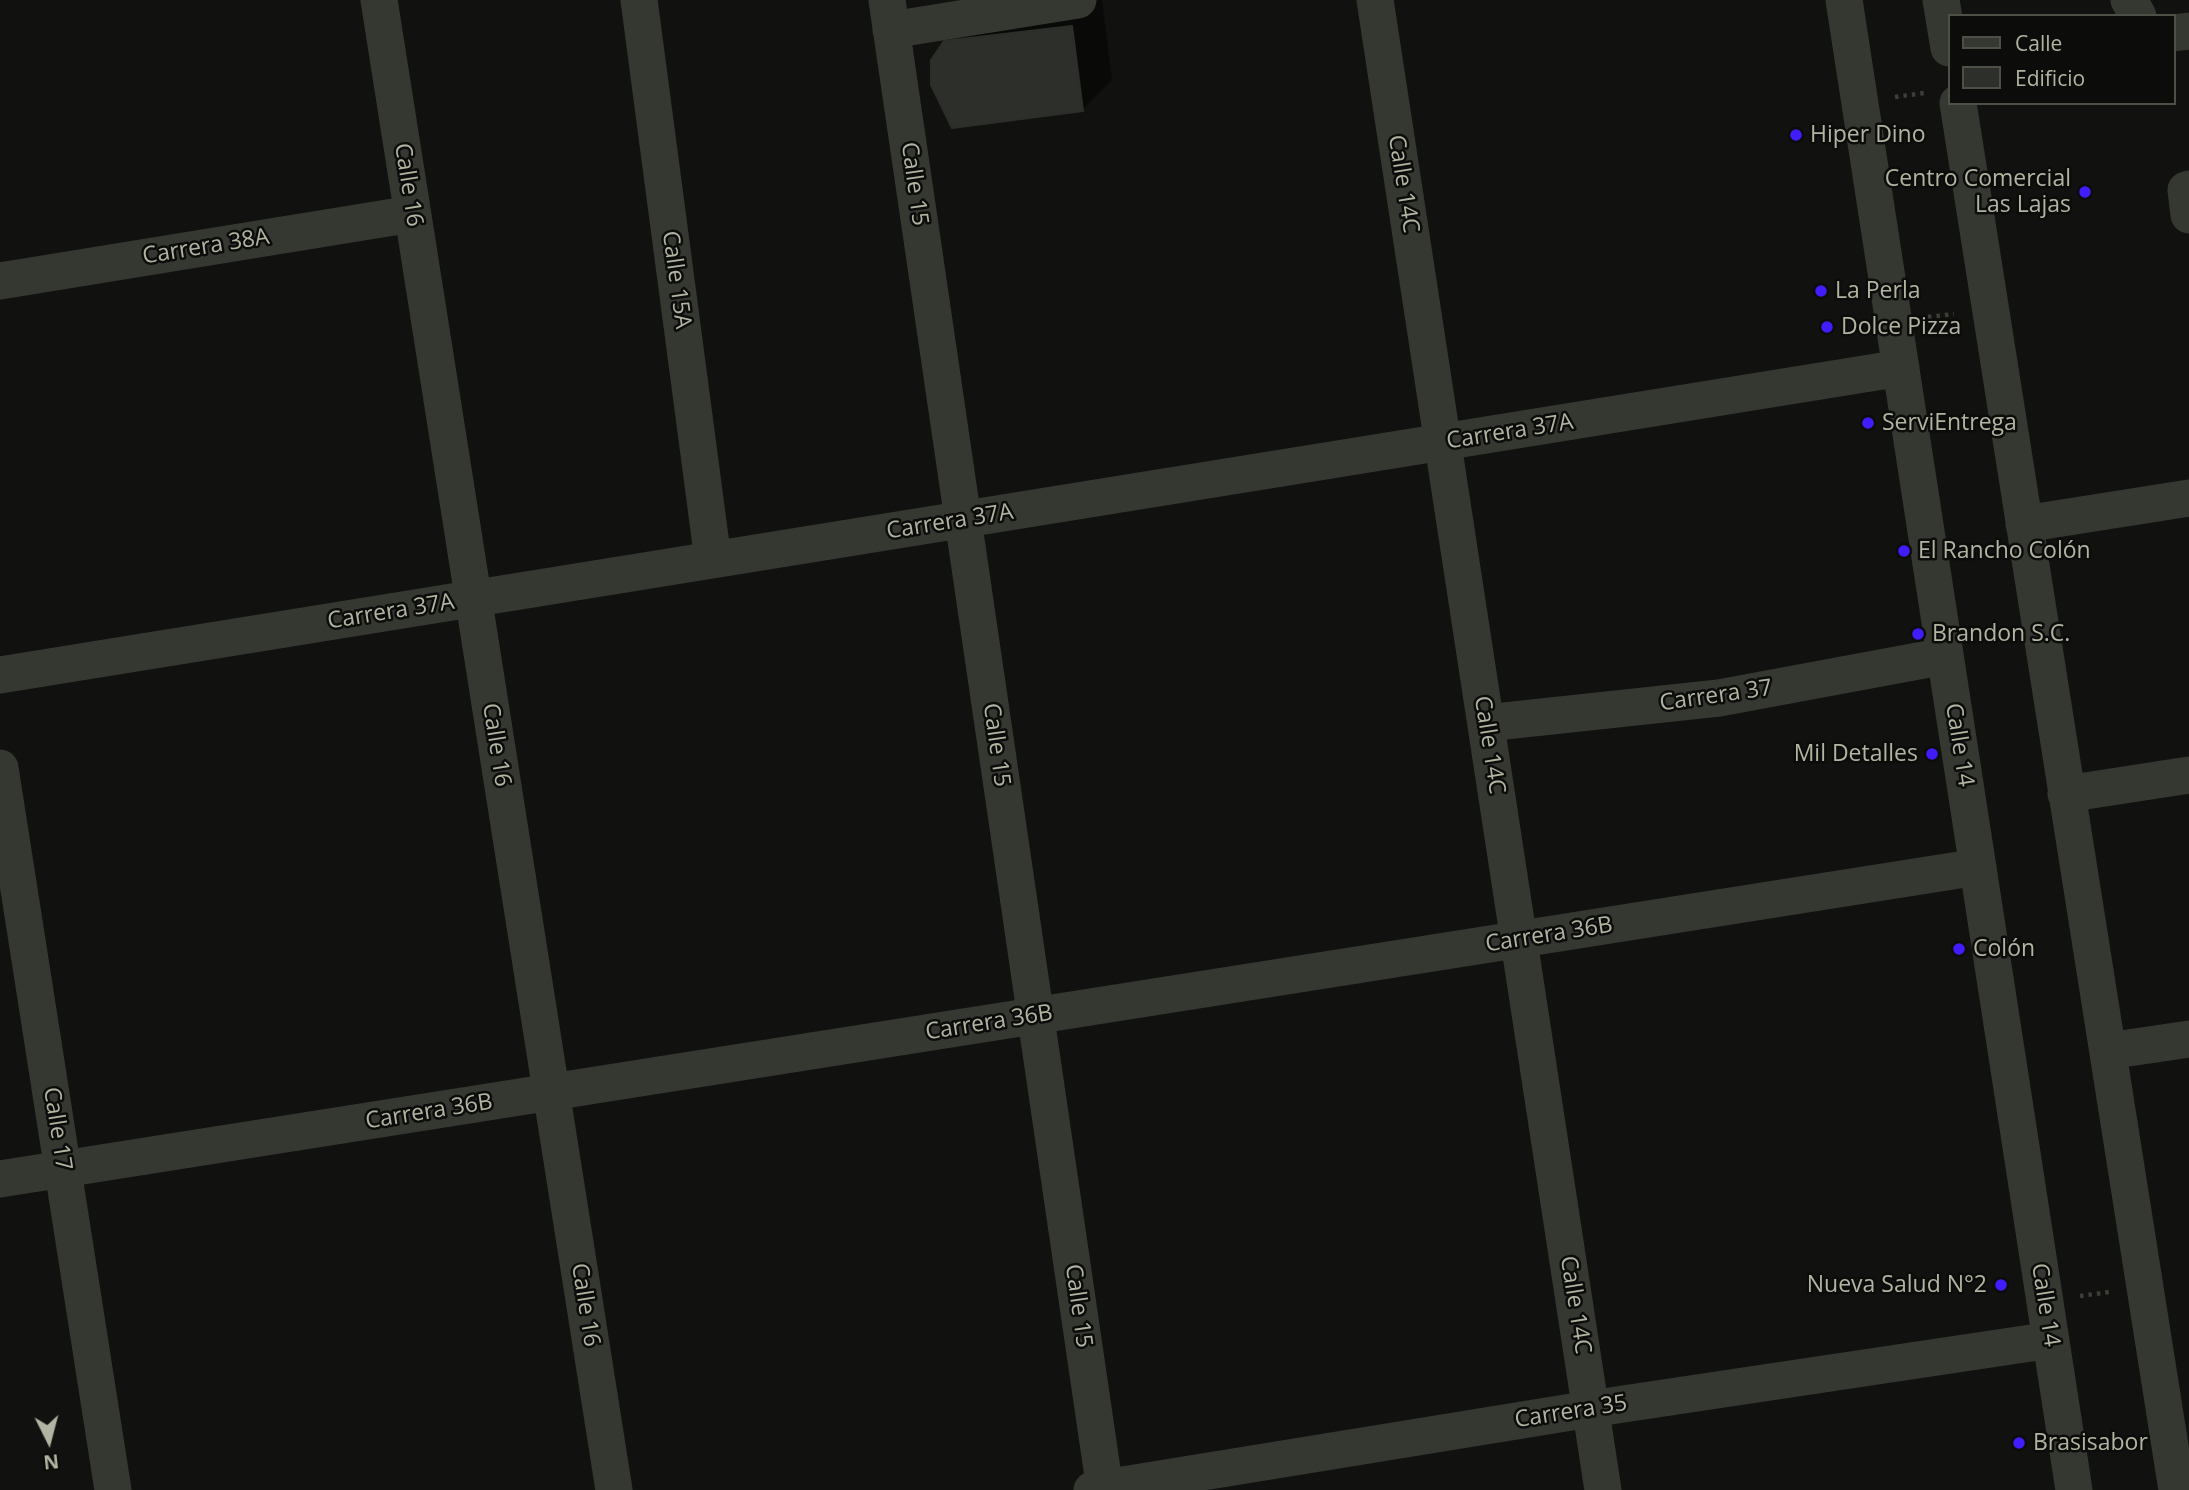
<!DOCTYPE html>
<meta charset="utf-8">
<style>
body{margin:0}
#map{position:relative;width:2189px;height:1490px;overflow:hidden;background:#111210;font-family:"Open Sans",sans-serif}
canvas{display:block}
.legend{position:absolute;left:1948px;top:14px;width:228px;height:91px;box-sizing:border-box;background:#0c0d0b;border:2px solid #4e5047;margin:0;padding:9px 12px;list-style:none;font-size:21px;color:#b0b4a0}
.legend li{display:flex;align-items:center;gap:14px;height:35px}
.legend b{width:35px;border:2px solid #4e5047}
.north{position:absolute;left:14px;top:1406px;width:70px;height:70px;-webkit-text-stroke:5px #0c0d0b;paint-order:stroke;rotate:174deg;font-size:19px;font-weight:700;line-height:28px;text-align:center;color:#b0b4a0}
.north::after{content:'';display:block;margin:auto;width:24px;height:32px;background:#b0b4a0;clip-path:polygon(50% 0,100% 100%,50% 72%,0 100%)}
</style>
<div id="map">
<canvas width="2189" height="1490"></canvas>
<ul class="legend">
<li><b style="height:9px;background:#353731"></b>Calle</li>
<li><b style="height:19px;background:#2c2f2a"></b>Edificio</li>
</ul>
<div class="north">N</div>
</div>
<script>
const g = document.querySelector('canvas').getContext('2d');
g.lineJoin = 'round';
function paint(path, color) {
  g.fillStyle = color;
  g.fill(path, 'evenodd');
}
function strokePath(path, color, width, dash) {
  g.strokeStyle = color;
  g.lineWidth = width;
  g.lineCap = dash ? 'butt' : 'round';
  g.setLineDash(dash || []);
  g.stroke(path);
}
function label(font, color, halo, rows, align = 'center') {
  g.font = font + ' "Open Sans",sans-serif';
  g.lineWidth = 5;
  g.setLineDash([]);
  g.textBaseline = 'middle';
  g.strokeStyle = halo;
  g.fillStyle = color;
  for (const [text, x, y, turn = 0] of rows) {
    g.save();
    g.translate(x, y);
    g.rotate((+turn || 0) * Math.PI / 180);
    g.textAlign = isNaN(turn) ? turn : align;
    if (halo) g.strokeText(text, 0, 0);
    g.fillText(text, 0, 0);
    g.restore();
  }
}
paint(new Path2D(`
 M1079,0H1102L1112,80L1082,110L945,42L975,11Z`), '#0007');
const building = new Path2D(`
 M1072,26L1083,111L952,128L931,85V60L944,41Z`);
paint(building, '#2c2f2a');
strokePath(building, '#2c2e2a', 2);
strokePath(new Path2D(`
 M1895,97L1924,93
 M1928,317L1954,314
 M2080,1296L2109,1292`), '#3c3e37', 4.5, [3.5, 5]);
strokePath(new Path2D(`
 M379,0L614,1490
 M639,0L713,560
 M887,0L1105,1490
 M1375,0L1603,1490
 M1844,0L2074,1490
 M1941,0L1949,48
 M2129,0L2138,16
 M891,30L1078,0
 M2173,33L2189,31
 M1958,103L2177,1490
 M2189,189L2186,190L2189,215
 M0,281L412,214
 M2024,524L2189,498
 M0,675L1901,368
 M1486,723L1719,698L1945,656
 M0,768L113,1490
 M2066,794L2189,775
 M2108,1051L2189,1039
 M0,1179L1978,867
 M1092,1490L1590,1409L2051,1340`), '#353731', 37);
for (const [x, y, r, color] of [
 [1796,135,7,"#421bff"],
 [2085,192,7,"#421bff"],
 [1821,291,7,"#421bff"],
 [1827,327,7,"#421bff"],
 [1868,423,7,"#421bff"],
 [1904,551,7,"#421bff"],
 [1918,634,7,"#421bff"],
 [1932,754,7,"#421bff"],
 [1959,949,7,"#421bff"],
 [2001,1285,7,"#421bff"],
 [2019,1443,7,"#421bff"]
]) {
  const dot = new Path2D();
  dot.arc(x, y, r, 0, 2 * Math.PI);
  g.fillStyle = color;
  g.fill(dot);
  strokePath(dot, '#0c0d0b', 2.5);
}
label('23px', '#b0b4a0', '#0c0d0b', [
 ["Hiper Dino",1810,135],
 ["Centro Comercial",2071,179,"right"],
 ["Las Lajas",2071,205,"right"],
 ["La Perla",1835,291],
 ["Dolce Pizza",1841,327],
 ["ServiEntrega",1882,423],
 ["El Rancho Colón",1918,551],
 ["Brandon S.C.",1932,634],
 ["Mil Detalles",1918,754,"right"],
 ["Colón",1973,949],
 ["Nueva Salud N°2",1987,1285,"right"],
 ["Brasisabor",2033,1443]
], 'left');
label('23px', '#b0b4a0', '#0c0d0b', [
 ["Calle 15",914,184,82],
 ["Calle 14C",1403,184,81],
 ["Calle 16",408,185,81],
 ["Carrera 38A",206,247,-9],
 ["Calle 15A",676,280,82],
 ["Carrera 37A",1510,432,-9],
 ["Carrera 37A",950,522,-9],
 ["Carrera 37A",391,612,-9],
 ["Carrera 37",1716,696,-8],
 ["Calle 16",496,745,81],
 ["Calle 15",996,745,82],
 ["Calle 14C",1489,745,81],
 ["Calle 14",1959,745,81],
 ["Carrera 36B",1549,935,-9],
 ["Carrera 36B",989,1023,-9],
 ["Carrera 36B",429,1112,-9],
 ["Calle 17",57,1129,81],
 ["Calle 16",585,1305,81],
 ["Calle 14C",1575,1305,81],
 ["Calle 14",2045,1305,81],
 ["Calle 15",1078,1306,82],
 ["Carrera 35",1571,1412,-9]
]);
</script>
